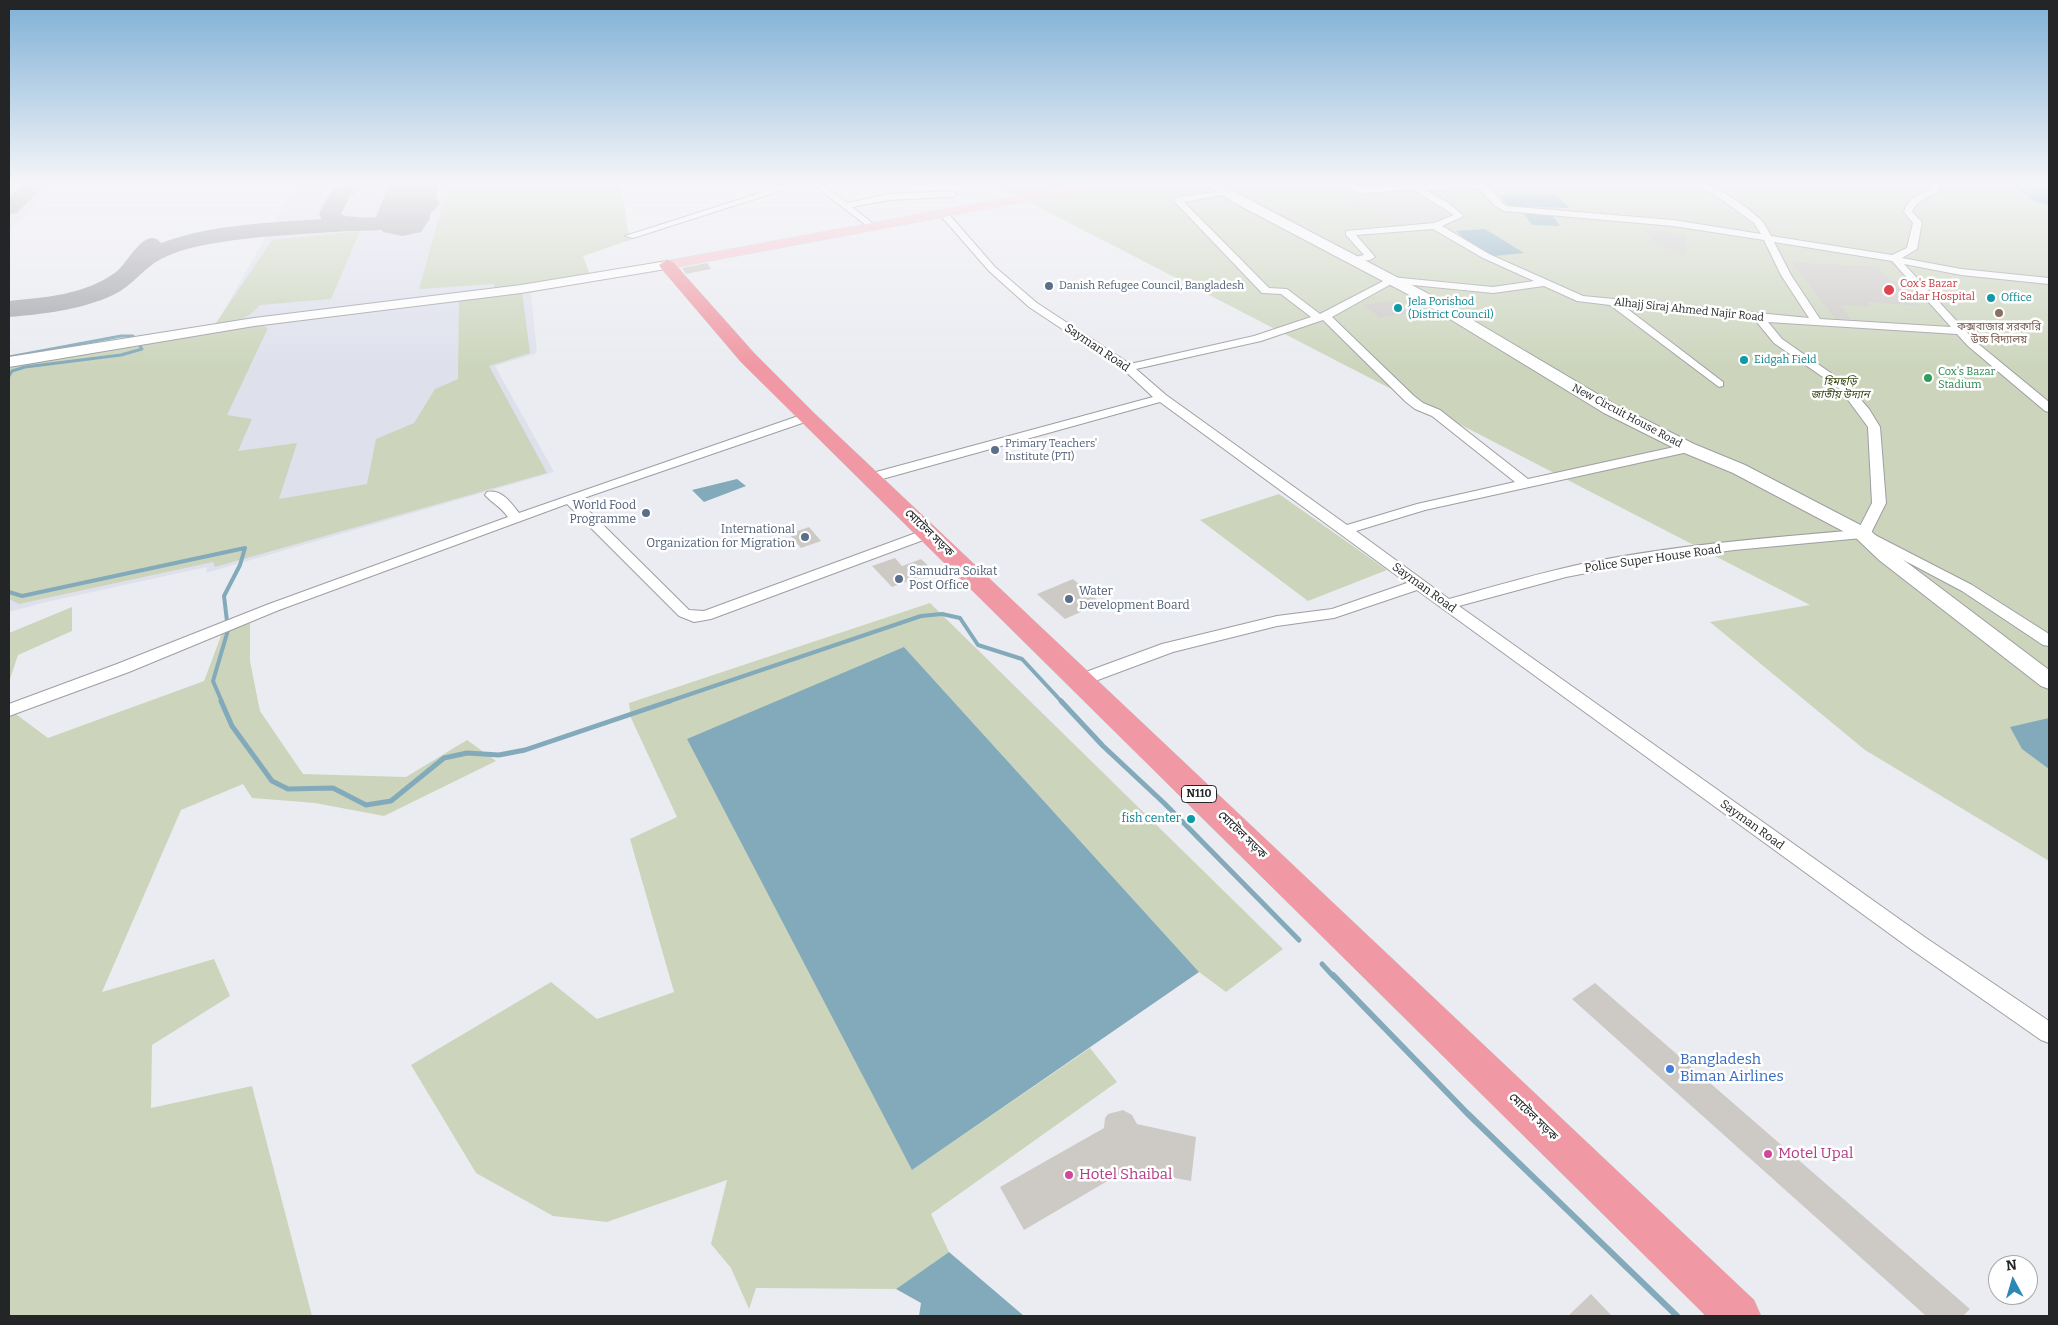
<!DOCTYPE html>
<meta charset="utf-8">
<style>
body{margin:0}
#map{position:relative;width:2058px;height:1325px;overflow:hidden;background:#ebecf1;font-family:Bitter,serif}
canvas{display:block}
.frame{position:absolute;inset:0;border:10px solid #242526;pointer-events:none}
.north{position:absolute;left:1988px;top:1255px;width:50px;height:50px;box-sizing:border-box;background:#fff;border:1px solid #a7a8a8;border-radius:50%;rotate:354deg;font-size:14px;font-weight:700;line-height:20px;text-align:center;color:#242526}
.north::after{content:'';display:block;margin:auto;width:18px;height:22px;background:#2c88b4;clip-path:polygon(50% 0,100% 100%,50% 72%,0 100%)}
</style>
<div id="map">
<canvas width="2058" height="1325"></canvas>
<div class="frame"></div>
<div class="north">N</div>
</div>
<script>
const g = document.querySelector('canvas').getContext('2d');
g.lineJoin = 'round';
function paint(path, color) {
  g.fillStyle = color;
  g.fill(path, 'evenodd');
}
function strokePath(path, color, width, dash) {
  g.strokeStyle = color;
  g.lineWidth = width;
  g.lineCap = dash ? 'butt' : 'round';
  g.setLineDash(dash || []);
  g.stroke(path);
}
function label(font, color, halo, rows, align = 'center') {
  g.font = font + ' Bitter,"Noto Sans Bengali",serif';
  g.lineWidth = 5;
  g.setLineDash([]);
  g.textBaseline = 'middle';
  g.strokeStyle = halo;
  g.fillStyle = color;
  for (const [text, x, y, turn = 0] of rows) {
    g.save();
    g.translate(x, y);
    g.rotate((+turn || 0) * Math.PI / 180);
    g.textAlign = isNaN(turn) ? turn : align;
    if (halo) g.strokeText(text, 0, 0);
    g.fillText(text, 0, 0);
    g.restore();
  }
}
paint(new Path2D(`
 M9,182H61L9,231Z
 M297,182H621L628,231L633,239L583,256L590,275L547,281L546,290L531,293L537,353L495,366L554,472L206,573L207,567L46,602L9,612V365L212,331Z`), '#dee0ec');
paint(new Path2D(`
 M449,182H621L628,231L633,239L583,256L590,275L494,289V284L419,289Z
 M990,182H2049V861L1865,750L1710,622L1810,605Z
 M360,231L331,299L260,305C247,320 233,323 214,326L272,240Z
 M522,292L530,353L489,366L547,473L215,567L213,562L19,604L9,599V367L260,325L268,328L227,415L252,419L238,451L297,443L279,499L367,484L376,439L414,423L435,389L458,379L459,300Z
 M1279,494L1387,570L1308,601L1200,520Z
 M930,603L1283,949L1226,992L1199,972L904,647L912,1170L1090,1048L1117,1082L931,1214L949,1252L896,1289L756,1288L749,1309L731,1268L711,1244L727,1180L607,1222L553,1216L476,1173L411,1065L551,982L597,1019L674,992L630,839L677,817L631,718L629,703Z
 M72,607V631L18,655L9,682V633Z
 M250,619V661L260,711L303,774L406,777L467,740L496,761L384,816L315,803L252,798L243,784L181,810L102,992L214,959L230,996L152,1045L151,1108L252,1086L312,1316H9V709L48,738L204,681L224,628Z`), '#ccd5bc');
paint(new Path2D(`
 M2012,185L2049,186V205L2034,201Z
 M1500,195H1555L1570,208L1508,206Z
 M1524,214L1552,215L1560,226L1532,225Z
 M1485,229L1524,253L1494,256L1468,242L1456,231Z
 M737,479L746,486L704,502L692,490Z
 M904,647L1199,972L912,1170L687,739Z
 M2049,718V769L2022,749L2010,727Z
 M949,1252L1024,1316H919L921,1303L896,1289Z`), '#83aaba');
strokePath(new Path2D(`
 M9,357L121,336H133L142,349L121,355L25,367L12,371L9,376`), '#83aaba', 3);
strokePath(new Path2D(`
 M9,592L22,596L245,548L240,565L224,596L228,630L213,681L222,702
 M667,702L921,616L942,614L960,618L978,645L1022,659L1062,702`), '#83aaba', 4);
strokePath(new Path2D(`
 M221,701L232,726L272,781L288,789L333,788L366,805L391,801L444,758L467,753L499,755L525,750L670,701
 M1061,701L1103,746L1164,803L1299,940
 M1322,964L1334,977`), '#83aaba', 5);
strokePath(new Path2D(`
 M1333,975L1467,1113L1677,1316`), '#83aaba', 6);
paint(new Path2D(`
 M26,182H48L17,213L9,214V197Z
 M345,182H370L367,186L350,196L341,214L346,216C368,219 401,219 418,202L405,195L402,191L405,187C418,183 433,191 440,203C417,236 368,229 334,232C301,234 268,236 235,240C210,244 184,247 161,259C143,268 133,286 113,295C81,310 43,314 9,317V301C46,297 85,295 116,272C127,264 146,224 161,243C212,224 269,223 322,219L319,214C327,199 329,190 345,182Z`), '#a5a6aa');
paint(new Path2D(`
 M390,182H440L429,220L421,232L402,236L383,232L375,220Z`), '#a5a6aa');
paint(new Path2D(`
 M1413,192L1448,215L1438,219L1396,223L1379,208L1365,209L1347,194Z
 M1646,229L1687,235L1686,254L1654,243Z
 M1791,262L1878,267L1892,281L1896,282L1919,306L1867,302L1871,307L1840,305L1851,319L1835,318Z
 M707,263L711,269L686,274L682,268Z
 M1390,301L1407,313L1380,318L1364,305Z
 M809,527L821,541L801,548L789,534Z
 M895,558L902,566L921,559L934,571L892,587L872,566Z
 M1073,579L1101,603L1065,619L1037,594Z
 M1595,983L1970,1309L1963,1316H1926L1572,999Z
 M1123,1110L1132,1115L1137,1124L1196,1137L1191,1181L1128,1169L1024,1230L1000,1187L1104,1128L1105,1118L1108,1114Z
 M1591,1294L1612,1316H1568Z`), '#cdcac6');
const street = new Path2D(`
 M741,182H750L768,190L797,182H808L633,238L625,236L760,193Z
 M810,182H819L847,203L889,194L953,191L957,194L953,197L889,200L852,207L875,225V229L872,230Z
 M1340,182H1349L1360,187L1481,183L1487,186L1506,206L1673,220L1761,234L1754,223L1718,197L1691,182C1709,180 1747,206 1760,219C1764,223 1768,230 1771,236L1892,255L1907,248L1913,223L1904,212C1907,199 1920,194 1932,189L1931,182H1939V192C1929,197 1916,200 1912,212L1922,222L1917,249L1902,258L1961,269L2049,278V284L1961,275L1904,264L1976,342L2049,402V412L2045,411L1968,346L1957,334L1768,322L1782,339L1848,385L1869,409L1880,427L1886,503L1871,533L1972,585L2049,634V646L2043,645L1962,591L1862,538L1734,550L1638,563L1566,577L1459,606L1926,938L2049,1021V1043L2041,1040L1912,950L1417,590L1334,618L1277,626L1173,652L1087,684H1075L1073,680L1075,676L1162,644L1277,616L1332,609L1407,583L1160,402L875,481L870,482L863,478L865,475L1153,397L1124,370L1029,307L989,271L941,216V212H947L995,267L1037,303L1130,364L1254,336L1311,317L1281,294L1262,293L1175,202L1174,200L1178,197L1229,190V194L1184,202L1269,288L1287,289L1320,314L1391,277L1493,287L1534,281L1483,258L1433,229L1356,235L1375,257L1370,260L1352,262V258L1364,255L1346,235V231L1434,223L1454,215L1414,190L1359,193ZM1479,188L1494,205L1504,211L1673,226L1764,240L1781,275L1809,318L1583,296L1489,254L1442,226L1464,216L1447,202L1425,190ZM1774,242L1892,261L1951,327L1820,319L1791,275ZM1393,283L1493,293L1544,286L1577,301L1610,305L1719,387L1723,386V382L1625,307L1756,321L1774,343L1840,389L1868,427L1872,503L1858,530C1767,538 1675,545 1586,563C1540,573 1495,586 1449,599L1356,531L1425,510L1688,452L1694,448L1688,444L1528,479L1440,410L1423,403L1414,396L1332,317ZM1323,320L1406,402L1415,409L1432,416L1515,482L1417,504L1347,525L1166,395L1136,369L1261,341Z
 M807,413L811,414L813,417L811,420L578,500L689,610L704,611L924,530H934L936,533L934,536L711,619L694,622L679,616L567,504L279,610L129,672L9,716V704L117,664L269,604L508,517C500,506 492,503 485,495L487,492C502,489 511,503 519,513Z`);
const secondary = new Path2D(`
 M1203,182H1216L1427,293L1616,405L1694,444L1745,465L1870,530L1893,552L2049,670V689L2041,686L1879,560L1856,538L1733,473L1682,452L1604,413L1417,299L1233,202Z
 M667,261L674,265L672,268L521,293L254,326L9,367V357L254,318L521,285Z`);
const primary = new Path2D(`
 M1092,182H1115L1109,186L667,269L660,265L667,261Z`);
const highway = new Path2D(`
 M667,260L673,262L755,354L814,413L1754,1300L1761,1316H1706L741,362L661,268L659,265Z`);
strokePath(street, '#9d9ea2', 2);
strokePath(secondary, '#9d9ea2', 2);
strokePath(primary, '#cacbcb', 1);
strokePath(highway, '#cacbcb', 1);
paint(street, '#fff');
paint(secondary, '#fff');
paint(primary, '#f6c1c8');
paint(highway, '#f098a3');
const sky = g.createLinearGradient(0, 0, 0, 367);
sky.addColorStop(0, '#7fb0d6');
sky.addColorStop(0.5, '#f6f6f9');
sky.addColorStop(1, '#f6f6f900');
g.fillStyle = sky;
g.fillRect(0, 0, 2058, 367);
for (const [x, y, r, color] of [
 [1049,286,5,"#5c6f8a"],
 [1889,290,6,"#e0444e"],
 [1991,298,5,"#0f9aa8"],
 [1398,308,5,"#0f9aa8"],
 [1999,313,5,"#8d6e63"],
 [1744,360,5,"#0f9aa8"],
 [1928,378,5,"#2e9e5b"],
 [995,450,5,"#5c6f8a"],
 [646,513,5,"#5c6f8a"],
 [805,537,5,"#5c6f8a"],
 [899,579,5,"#5c6f8a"],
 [1069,599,5,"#5c6f8a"],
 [1191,819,5,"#0f9aa8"],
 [1670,1069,5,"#3f7fe0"],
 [1768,1154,5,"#d1479c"],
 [1069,1175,5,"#d1479c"]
]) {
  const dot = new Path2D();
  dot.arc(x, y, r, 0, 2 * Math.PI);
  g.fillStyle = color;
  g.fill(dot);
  strokePath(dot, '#fff', 2);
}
label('11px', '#be3a42', '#fff', [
 ["Cox's Bazar",1900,284],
 ["Sadar Hospital",1900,297]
], 'left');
label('11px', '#4e5e75', '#fff', [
 ["Danish Refugee Council, Bangladesh",1059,286],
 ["Primary Teachers'",1005,444],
 ["Institute (PTI)",1005,457]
], 'left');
label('11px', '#0d838f', '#fff', [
 ["Office",2001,298],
 ["Jela Porishod",1408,302],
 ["(District Council)",1408,315],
 ["Eidgah Field",1754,360]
], 'left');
label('11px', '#242526', '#fff', [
 ["Alhajj Siraj Ahmed Najir Road",1689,310,6],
 ["New Circuit House Road",1627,416,28]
]);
label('11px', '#785e54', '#fff', [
 ["কক্সবাজার সরকারি",1999,327],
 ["উচ্চ বিদ্যালয়",1999,340]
]);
label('11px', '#27864d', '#fff', [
 ["Cox's Bazar",1938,372],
 ["Stadium",1938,385]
], 'left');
label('italic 11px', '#34420b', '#fff', [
 ["হিমছড়ি",1840,382],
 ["জাতীয় উদ্যান",1840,395]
]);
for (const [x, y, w] of [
 [1199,794,35]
]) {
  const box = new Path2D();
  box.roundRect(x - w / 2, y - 8.5, w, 17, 4);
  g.fillStyle = '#fff';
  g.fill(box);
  strokePath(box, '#242526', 1);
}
label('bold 11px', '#242526', null, [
 ["N110",1199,794]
]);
label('12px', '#242526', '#fff', [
 ["Sayman Road",1097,348,34],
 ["মোটেল সড়ক",929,533,44],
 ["Police Super House Road",1653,559,-8],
 ["Sayman Road",1424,588,36],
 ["Sayman Road",1752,825,36],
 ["মোটেল সড়ক",1242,835,44],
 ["মোটেল সড়ক",1533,1117,44]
]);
label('12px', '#4e5e75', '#fff', [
 ["World Food",636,506],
 ["Programme",636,520],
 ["International",795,530],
 ["Organization for Migration",795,544],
 ["Samudra Soikat",909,572,"left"],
 ["Post Office",909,586,"left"],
 ["Water",1079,592,"left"],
 ["Development Board",1079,606,"left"]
], 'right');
label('12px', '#0d838f', '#fff', [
 ["fish center",1181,819]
], 'right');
label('15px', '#366cbe', '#fff', [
 ["Bangladesh",1680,1060],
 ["Biman Airlines",1680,1077]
], 'left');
label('15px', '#b23c85', '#fff', [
 ["Motel Upal",1778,1154],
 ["Hotel Shaibal",1079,1175]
], 'left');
</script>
